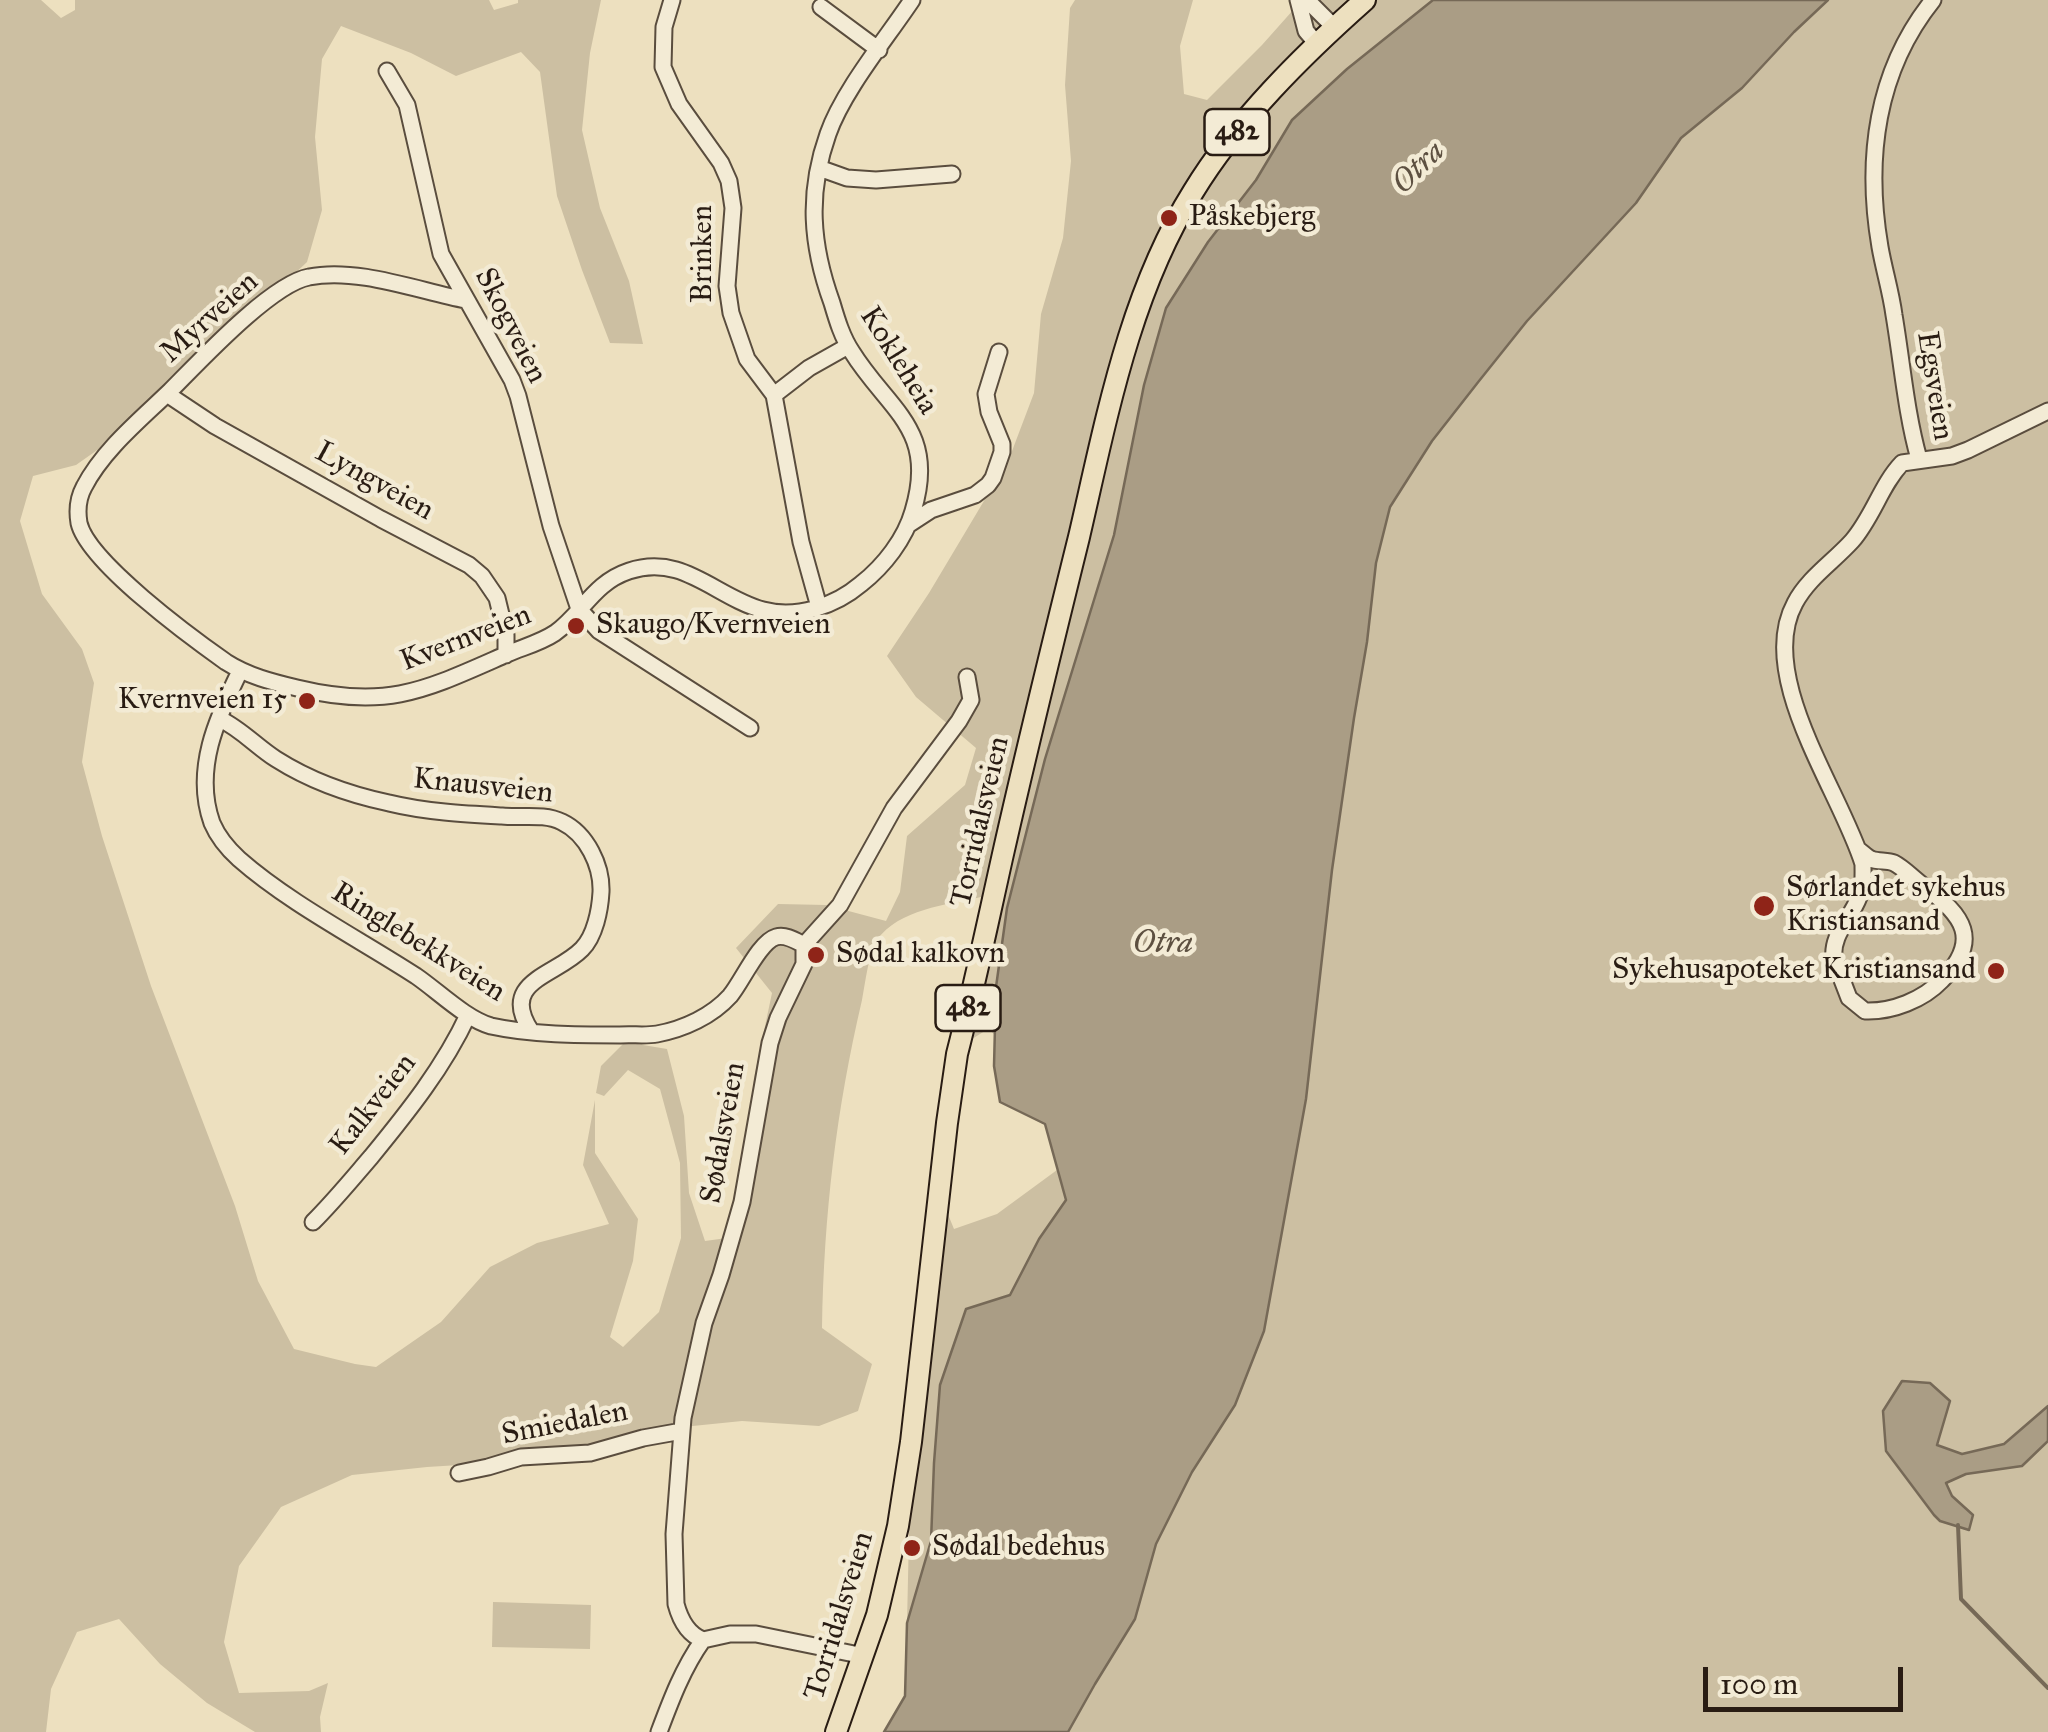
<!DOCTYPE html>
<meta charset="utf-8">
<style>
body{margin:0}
#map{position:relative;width:2048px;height:1732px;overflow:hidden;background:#ede0bf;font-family:"IM FELL Great Primer",serif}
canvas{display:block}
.scale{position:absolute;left:1703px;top:1667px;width:200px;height:45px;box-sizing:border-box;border:5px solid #291c13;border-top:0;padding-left:12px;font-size:30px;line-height:35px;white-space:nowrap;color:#291c13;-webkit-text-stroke:8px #f3ebd5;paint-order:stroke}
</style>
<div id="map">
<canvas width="2048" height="1732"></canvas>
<div class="scale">100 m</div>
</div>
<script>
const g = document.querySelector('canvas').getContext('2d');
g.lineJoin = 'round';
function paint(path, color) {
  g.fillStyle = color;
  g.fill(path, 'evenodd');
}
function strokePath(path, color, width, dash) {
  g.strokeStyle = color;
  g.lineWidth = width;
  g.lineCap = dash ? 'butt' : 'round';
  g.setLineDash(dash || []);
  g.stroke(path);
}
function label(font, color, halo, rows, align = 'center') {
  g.font = font + ' "IM FELL Great Primer",serif';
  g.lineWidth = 9;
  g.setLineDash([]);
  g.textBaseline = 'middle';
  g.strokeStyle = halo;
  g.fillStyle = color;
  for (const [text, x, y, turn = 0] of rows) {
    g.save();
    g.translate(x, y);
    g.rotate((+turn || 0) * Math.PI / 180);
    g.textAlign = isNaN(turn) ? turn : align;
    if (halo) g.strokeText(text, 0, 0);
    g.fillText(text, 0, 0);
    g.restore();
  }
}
paint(new Path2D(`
 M0,0H41L61,18L75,10V0H489L494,10L518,3V0H601L590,53L582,130L600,208L629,281L643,344L610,343L582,270L557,196L540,72L521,52L456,76L411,53L341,26L322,59L315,137L322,210L307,262L137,422L76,465L33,476L20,521L42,594L82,649L94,683L82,762L102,836L151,986L235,1206L258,1281L294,1349L355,1364L376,1367L441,1322L490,1267L537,1243L609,1224L583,1165L595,1100V1153L638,1219L633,1261L610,1337L623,1347L659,1312L681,1238L680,1163L660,1089L628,1070L604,1096L596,1093L601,1066L625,1042L667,1049L684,1116L689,1193L705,1241L727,1238L746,1165L754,1078L772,993L736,948L778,904L826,905L886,921L900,892L907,836L965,785L976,748L916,697L887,656L929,593L1009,459L1034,393L1041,314L1063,238L1071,161L1065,85L1070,8L1075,0H1193L1180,46L1184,94L1207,100L1262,45L1302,0H1433L1347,69L1292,120L1256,180L1208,242L1166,308L1144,385L1114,535L1045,759L1007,908L996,987L994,1034L988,1029L964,1044L946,1130L940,1185V1195L954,1229L997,1214L1057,1170L1066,1200L1039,1239L1010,1295L965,1309L940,1385L934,1463L931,1541L907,1623L911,1445L929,1293L948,1101L985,916L981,897C946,905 899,909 877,940C869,951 865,985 862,1000C836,1111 824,1214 822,1328L872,1364L858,1411L819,1426L742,1421L663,1429L608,1446L507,1462L427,1467L352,1475L281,1507L239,1566L224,1642L239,1693L309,1691L328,1683L320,1717L321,1732H255L207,1703L160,1664L119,1619L77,1632L51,1689L46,1732H0Z
 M1675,0H2048V1732H1012L1317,517Z
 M493,1602L591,1605L590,1649L492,1647Z`), '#ccbfa2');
const water = new Path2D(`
 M1433,0H1828L1794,32L1742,88L1681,138L1636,203L1527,321L1479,381L1432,441L1390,507L1376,563L1367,642L1354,718L1332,870L1306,1099L1264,1331L1235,1405L1192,1472L1156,1544L1135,1619L1095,1684L1068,1732H884L905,1696L907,1623L931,1541L934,1463L940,1385L966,1309L1010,1295L1039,1239L1066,1200L1045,1124L1000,1102L994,1066L996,987L1007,908L1045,759L1114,535L1144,385L1166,308L1208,242L1256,180L1292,120L1347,69Z
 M1902,1381L1930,1383L1950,1401L1937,1445L1962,1454L2004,1444L2048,1406V1441L2022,1466L1966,1474L1946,1483L1952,1496L1973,1515L1969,1530L1940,1521L1934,1515L1886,1451L1883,1411Z`);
paint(water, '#aa9d85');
strokePath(water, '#766957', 2.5);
strokePath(new Path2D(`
 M1958,1525L1961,1599L2048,1688`), '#766957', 4);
const minor = new Path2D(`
 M672,0L664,27L663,67L679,104L721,163L729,181L733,208L727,286L731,313L747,359L774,395L801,542L819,607
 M1298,0L1306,31L1317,44
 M1307,0L1335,28
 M821,7L879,50
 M387,71L407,105L441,254L512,380L518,396L551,526L579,609L599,631L750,728
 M819,168L847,178L876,180L952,174
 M466,300C419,291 357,267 309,277C271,284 199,362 170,391C141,419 103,450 84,487C78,498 77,511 79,523C88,562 192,638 226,662C248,676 272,682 297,688C388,710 425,690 507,654C523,647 540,643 555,633C583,613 593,583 629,571C683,553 715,597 763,610C797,619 835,606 861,584C884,566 905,539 913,511C938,429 888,410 852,352C842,337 837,320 832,303C811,245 807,193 828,134C843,91 886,39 912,0
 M167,394L215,426L381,519L469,565L482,576L497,598L506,635V655
 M774,395L809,368L848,346
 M1919,459C1906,413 1902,362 1894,315C1891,292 1884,270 1880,247C1865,159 1876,71 1933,0
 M908,525L931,510L975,495L988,485L993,478L1002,452V444L989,412L986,394L999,352
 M240,671C217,718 193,770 212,823C218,837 228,849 239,859C289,903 359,939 416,976C438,991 466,1019 491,1026C532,1035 578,1035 620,1035C632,1034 645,1036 657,1034C684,1029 712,1016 730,996C742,982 759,942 776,937C786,934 796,941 804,945
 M220,719C241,729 257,747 276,759C309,780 351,795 389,803C426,812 465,814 502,816C522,818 544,813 562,822C587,834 602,866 601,892C600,910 595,936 582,949C556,976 498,981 531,1031
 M1859,850C1863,853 1867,857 1871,859C1878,862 1887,860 1894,863C1904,868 1915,880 1925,887C1963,915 1982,940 1942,980C1923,1000 1892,1012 1865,1011L1849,998L1834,959C1831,934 1851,919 1859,897C1864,886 1863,876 1863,864C1841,792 1755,676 1795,603C1808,578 1833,562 1852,541C1873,517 1881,485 1902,463L1952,456L1968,450L2048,411
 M313,1222C334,1201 352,1179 371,1157C407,1113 444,1067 468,1015
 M459,1473L488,1467L521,1457L590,1453L643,1438L682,1431
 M864,1656L756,1634H730L703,1640C687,1634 680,1619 676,1604L674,1534L683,1418L704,1323L721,1275L742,1202L770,1043L778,1018L804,964V945L840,905L894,808L959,721L971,700L967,677
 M659,1732C671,1700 683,1668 703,1640`);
const major = new Path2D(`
 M836,1732L877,1615L898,1526L911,1442L947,1123L957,1054C974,988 988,921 1003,854C1027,748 1053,642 1079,537C1106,421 1129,294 1193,192C1236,121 1303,55 1365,0`);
strokePath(minor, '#5a4d3e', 19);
strokePath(major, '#291c13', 24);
strokePath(minor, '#f3ebd5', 15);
strokePath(major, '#ede0bf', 20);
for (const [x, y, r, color] of [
 [1169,218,10,"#8f2418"],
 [576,626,10,"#8f2418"],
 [307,701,10,"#8f2418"],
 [1764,906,12,"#8f2418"],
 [816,955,10,"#8f2418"],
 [1996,971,10,"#8f2418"],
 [912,1548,10,"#8f2418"]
]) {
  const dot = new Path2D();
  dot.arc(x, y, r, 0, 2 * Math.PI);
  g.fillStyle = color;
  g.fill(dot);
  strokePath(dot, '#f3ebd5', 4);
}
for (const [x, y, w] of [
 [1237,132,65],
 [968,1008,65]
]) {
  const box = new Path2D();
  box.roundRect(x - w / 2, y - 23, w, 46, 8);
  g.fillStyle = '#f3ebd5';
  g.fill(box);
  strokePath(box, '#291c13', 2.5);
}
label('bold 28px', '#291c13', null, [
 ["482",1237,132],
 ["482",968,1008]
]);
label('30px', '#291c13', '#f3ebd5', [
 ["Påskebjerg",1189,218],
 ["Skaugo/Kvernveien",596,626],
 ["Kvernveien 15",287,701,"right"],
 ["Sørlandet sykehus",1786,889],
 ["Kristiansand",1786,923],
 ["Sødal kalkovn",836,955],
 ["Sykehusapoteket Kristiansand",1976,971,"right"],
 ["Sødal bedehus",932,1548]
], 'left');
label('30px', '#291c13', '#f3ebd5', [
 ["Brinken",704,254,-90],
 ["Myrveien",210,318,-42],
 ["Skogveien",510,326,63],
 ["Kokleheia",898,361,58],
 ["Egsveien",1934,386,81],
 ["Lyngveien",374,482,29],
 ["Kvernveien",466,639,-21],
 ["Knausveien",483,787,6],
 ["Torridalsveien",981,822,-77],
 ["Ringlebekkveien",418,943,32],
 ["Kalkveien",374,1105,-52],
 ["Sødalsveien",724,1133,-80],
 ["Smiedalen",565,1424,-11],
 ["Torridalsveien",840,1616,-73]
]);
label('italic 32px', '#5d5041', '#f3ebd5', [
 ["Otra",1419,168,-45],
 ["Otra",1163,944]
]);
</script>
